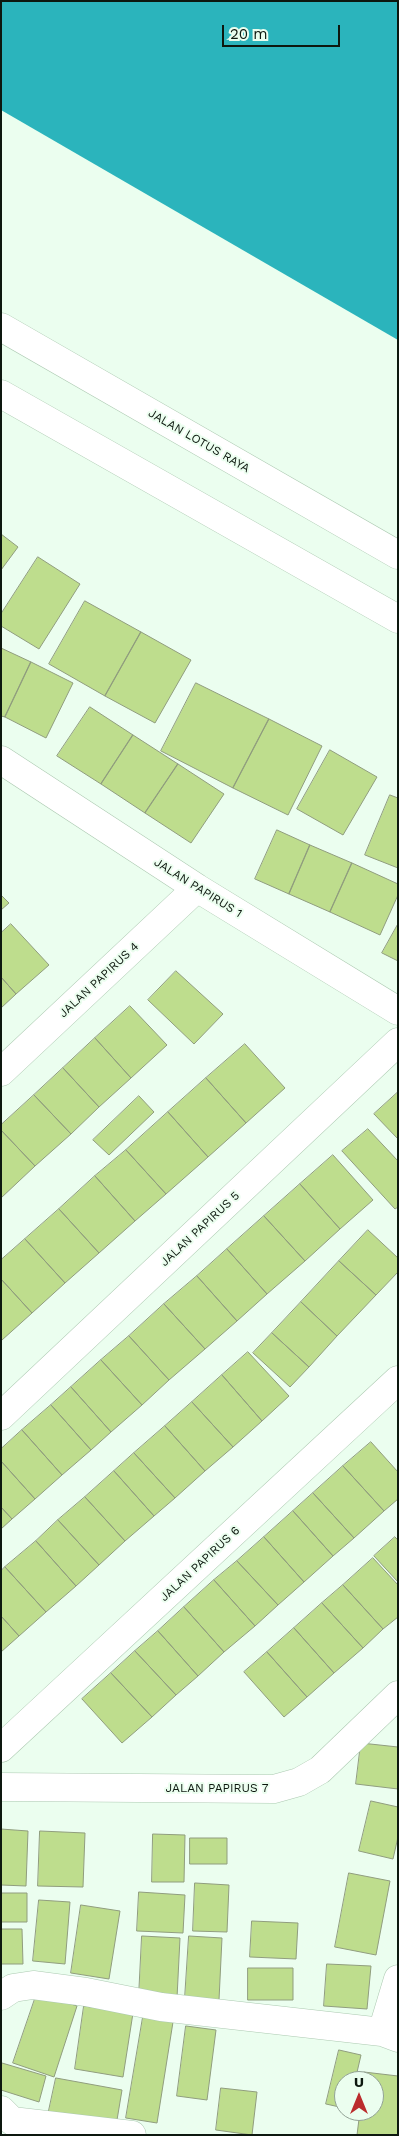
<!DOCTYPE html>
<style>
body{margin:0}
#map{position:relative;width:399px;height:2136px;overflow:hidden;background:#ebfeef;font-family:"Work Sans",sans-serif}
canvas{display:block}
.frame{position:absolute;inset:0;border:2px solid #0d180f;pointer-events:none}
.north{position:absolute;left:334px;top:2071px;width:50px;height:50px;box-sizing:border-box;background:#ebfeef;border:1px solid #92a295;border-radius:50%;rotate:0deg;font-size:14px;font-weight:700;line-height:20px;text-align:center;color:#0d180f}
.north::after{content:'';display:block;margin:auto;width:18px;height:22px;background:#bb2c2d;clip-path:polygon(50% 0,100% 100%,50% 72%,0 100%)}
.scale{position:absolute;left:222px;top:25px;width:118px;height:22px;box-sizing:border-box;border:2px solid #0d180f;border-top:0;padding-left:6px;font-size:15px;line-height:18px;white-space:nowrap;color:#0d180f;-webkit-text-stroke:4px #ebfeef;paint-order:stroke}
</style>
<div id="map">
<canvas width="399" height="2136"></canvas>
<div class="frame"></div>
<div class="north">U</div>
<div class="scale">20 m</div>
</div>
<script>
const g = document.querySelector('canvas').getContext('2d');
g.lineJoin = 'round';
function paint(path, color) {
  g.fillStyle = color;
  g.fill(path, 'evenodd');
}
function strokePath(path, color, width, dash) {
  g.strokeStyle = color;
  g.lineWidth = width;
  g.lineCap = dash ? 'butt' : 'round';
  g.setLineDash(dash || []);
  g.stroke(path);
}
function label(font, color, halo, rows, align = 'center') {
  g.font = font + ' "Work Sans",sans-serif';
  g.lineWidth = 4;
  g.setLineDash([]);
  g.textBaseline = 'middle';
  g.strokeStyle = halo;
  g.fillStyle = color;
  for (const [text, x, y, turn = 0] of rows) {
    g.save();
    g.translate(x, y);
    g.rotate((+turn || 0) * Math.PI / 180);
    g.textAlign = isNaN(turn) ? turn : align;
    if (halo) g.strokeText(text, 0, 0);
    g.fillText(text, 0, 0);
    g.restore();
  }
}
paint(new Path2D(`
 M1,1H398V340L1,110Z`), '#2bb4bc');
const building = new Path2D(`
 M1,534L18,547L1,570Z
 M38,557L80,584L39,649L1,626V614Z
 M85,601L141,632L105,696L49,664Z
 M141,632L191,660L155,723L105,696Z
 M1,648L31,662L5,717L1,716Z
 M31,662L73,683L46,738L5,717Z
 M196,683L269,719L233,788L161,751Z
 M90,707L133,735L101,784L57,756Z
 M269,719L322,746L288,815L233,788Z
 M133,735L178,764L145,813L101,784Z
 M330,750L377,777L343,835L297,809Z
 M178,764L224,794L191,843L145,813Z
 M390,795L398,798V868L365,855Z
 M277,830L310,845L289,894L255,879Z
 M310,845L352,863L330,912L289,894Z
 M352,863L398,884V895L380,935L330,912Z
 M1,895L9,903L1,910Z
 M11,924L49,965L16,994L1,977V933Z
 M398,924V961L382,953Z
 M176,971L223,1014L194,1044L148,1000Z
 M1,977L16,994L1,1008Z
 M130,1006L167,1045L131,1078L95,1038Z
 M95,1038L131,1078L99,1107L63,1068Z
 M245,1044L285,1088L246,1123L206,1078Z
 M63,1068L99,1107L71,1134L34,1095Z
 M206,1078L246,1123L208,1157L168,1112Z
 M398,1092V1139L374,1114Z
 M34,1095L71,1134L35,1166L1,1130V1125Z
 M139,1096L154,1112L109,1155L93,1140Z
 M168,1112L208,1157L166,1194L126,1150Z
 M368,1129L398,1161V1207L395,1209L342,1151Z
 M1,1130L35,1166L1,1198Z
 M126,1150L166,1194L135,1221L95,1176Z
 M333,1155L373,1200L340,1229L300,1184Z
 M95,1176L135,1221L99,1253L59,1209Z
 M300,1184L340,1229L305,1261L264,1216Z
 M59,1209L99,1253L65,1283L25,1239Z
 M264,1216L305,1261L267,1294L227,1249Z
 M368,1230L398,1258V1272L376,1295L339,1261Z
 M25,1239L65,1283L32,1313L1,1279V1260Z
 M227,1249L267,1294L237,1321L197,1276Z
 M339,1261L376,1295L337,1336L301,1302Z
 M197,1276L237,1321L205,1349L164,1304Z
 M1,1279L32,1313L2,1340L1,1339Z
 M301,1302L337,1336L309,1367L272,1333Z
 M164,1304L205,1349L169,1380L129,1336Z
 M272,1333L309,1367L290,1387L253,1353Z
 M129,1336L169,1380L142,1405L101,1360Z
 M248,1352L289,1396L262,1421L222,1375Z
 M101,1360L142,1405L111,1432L71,1387Z
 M222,1375L262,1421L233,1447L192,1402Z
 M71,1387L111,1432L91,1450L51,1405Z
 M192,1402L233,1447L205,1471L165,1426Z
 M51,1405L91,1450L62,1475L22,1430Z
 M165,1426L205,1471L175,1498L134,1453Z
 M22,1430L62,1475L35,1499L1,1461V1449Z
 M371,1442L398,1472V1499L384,1511L343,1466Z
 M134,1453L175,1498L154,1516L114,1471Z
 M1,1461L35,1499L12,1519L1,1507Z
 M343,1466L384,1511L354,1538L313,1493Z
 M114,1471L154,1516L125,1541L85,1497Z
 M313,1493L354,1538L333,1556L293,1511Z
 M85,1497L125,1541L99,1565L58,1520Z
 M1,1507L12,1519L1,1529Z
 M293,1511L333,1556L304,1582L264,1537Z
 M58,1520L99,1565L76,1586L36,1541Z
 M264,1537L304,1582L278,1605L237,1561Z
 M395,1537L398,1540V1582L374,1556Z
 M36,1541L76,1586L46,1612L5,1567Z
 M373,1558L398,1585V1617L383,1629L343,1585Z
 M237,1561L278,1605L255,1626L214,1580Z
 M5,1567L46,1612L19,1636L1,1616V1571Z
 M214,1580L255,1626L224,1652L184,1607Z
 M343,1585L383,1629L363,1648L322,1603Z
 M322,1603L363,1648L334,1673L294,1628Z
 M184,1607L224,1652L198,1676L158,1631Z
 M1,1616L19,1636L1,1652Z
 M294,1628L334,1673L307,1697L267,1652Z
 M158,1631L198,1676L176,1695L135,1651Z
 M135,1651L176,1695L152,1717L111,1673Z
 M267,1652L307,1697L284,1717L244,1672Z
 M111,1673L152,1717L122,1743L82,1699Z
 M361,1743L398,1747V1789L356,1784Z
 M371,1801L398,1807V1837L393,1859L359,1851Z
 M1,1829L28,1831L26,1886L1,1885Z
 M40,1831L85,1833L83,1887L38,1886Z
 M153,1834L185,1835L184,1882H152Z
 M190,1838H227V1864H190Z
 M349,1873L390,1881L376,1955L335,1947Z
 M195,1883L229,1885L227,1932L193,1931Z
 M139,1892L185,1895L183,1933L137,1931Z
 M1,1893H27V1922H1Z
 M39,1900L70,1902L65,1964L33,1961Z
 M81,1905L120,1911L109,1979L71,1973Z
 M252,1921L298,1923L296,1959L250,1957Z
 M1,1929H22L23,1964H1Z
 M142,1936L180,1938L177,1998L139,1996Z
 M189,1936L222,1938L219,2000L185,1998Z
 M327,1964L371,1966L367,2009L324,2006Z
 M248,1968H293V2000H248Z
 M37,1993L77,2006L54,2077L13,2063Z
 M84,2006L133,2013L123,2077L75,2069Z
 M143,2017L173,2022L157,2123L126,2118Z
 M186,2026L216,2030L207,2100L177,2096Z
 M339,2050L361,2055L355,2081H344V2108L326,2104Z
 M2,2063L46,2076L39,2102L1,2090Z
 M364,2072L398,2076V2135H357L360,2111H374V2081H363Z
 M56,2078L122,2090L116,2126L48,2115Z
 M221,2088L257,2092L252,2135L216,2130Z`);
paint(building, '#bedd8d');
strokePath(building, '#909d7e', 1);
const street = new Path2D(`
 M1,327L398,555
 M1,394L398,619
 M1,760L197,888L398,1011
 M1,1072L197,888
 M1,1416L398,1042
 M1,1748L398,1380
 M1,1787L274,1789L299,1782L320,1770L398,1695
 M1,1996L13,1988L33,1985L86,1992L161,2007L382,2032L398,2038
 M382,2032L398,1979
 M1,2110L12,2121L132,2135`);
strokePath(street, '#acc9b1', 29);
strokePath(street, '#fff', 28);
label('12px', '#0d180f', '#ebfeef', [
 ["JALAN LOTUS RAYA",199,441,30],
 ["JALAN PAPIRUS 1",198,888,32],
 ["JALAN PAPIRUS 4",99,980,-43],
 ["JALAN PAPIRUS 5",200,1229,-43],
 ["JALAN PAPIRUS 6",200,1564,-43],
 ["JALAN PAPIRUS 7",217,1788]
]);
</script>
